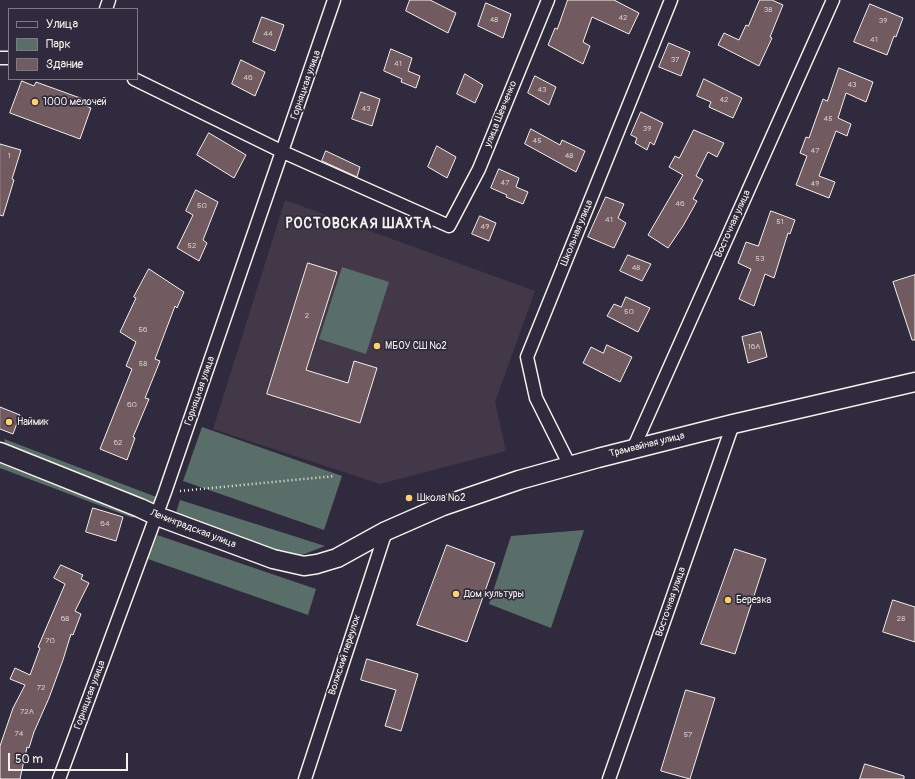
<!DOCTYPE html>
<meta charset="utf-8">
<style>
body{margin:0}
#map{position:relative;width:915px;height:779px;overflow:hidden;background:#2f2a3d;font-family:Pangolin,sans-serif}
canvas{display:block}
.legend{position:absolute;left:8px;top:8px;width:130px;height:72px;box-sizing:border-box;background:#2f2a3d;border:1px solid #7e7a81;margin:0;padding:5px 7px;list-style:none;font-size:12px;color:#f4f1e8}
.legend li{display:flex;align-items:center;gap:8px;height:20px}
.legend b{width:20px;border:1px solid #7e7a81}
.scale{position:absolute;left:8px;top:753px;width:120px;height:18px;box-sizing:border-box;border:2px solid #f4f1e8;border-top:0;padding-left:5px;font-size:12px;line-height:14px;white-space:nowrap;color:#f4f1e8;-webkit-text-stroke:3px #2f2a3d;paint-order:stroke}
</style>
<div id="map">
<canvas width="915" height="779"></canvas>
<ul class="legend">
<li><b style="height:5px;background:#2f2a3d"></b>Улица</li>
<li><b style="height:11px;background:#596e68"></b>Парк</li>
<li><b style="height:11px;background:#715a60"></b>Здание</li>
</ul>
<div class="scale">50 m</div>
</div>
<script>
const g = document.querySelector('canvas').getContext('2d');
g.lineJoin = 'round';
function paint(path, color) {
  g.fillStyle = color;
  g.fill(path, 'evenodd');
}
function strokePath(path, color, width, dash) {
  g.strokeStyle = color;
  g.lineWidth = width;
  g.lineCap = dash ? 'butt' : 'round';
  g.setLineDash(dash || []);
  g.stroke(path);
}
function label(font, color, halo, rows, align = 'center') {
  g.font = font + ' Pangolin,sans-serif';
  g.lineWidth = 3.5;
  g.setLineDash([]);
  g.textBaseline = 'middle';
  g.strokeStyle = halo;
  g.fillStyle = color;
  for (const [text, x, y, turn = 0] of rows) {
    g.save();
    g.translate(x, y);
    g.rotate((+turn || 0) * Math.PI / 180);
    g.textAlign = isNaN(turn) ? turn : align;
    if (halo) g.strokeText(text, 0, 0);
    g.fillText(text, 0, 0);
    g.restore();
  }
}
paint(new Path2D(`
 M285,200L535,291L495,402L506,451L380,484L213,429Z`), '#433848');
paint(new Path2D(`
 M342,267L389,282L366,354L319,339Z
 M202,427L342,476L324,530L183,481Z
 M4,439L159,498L154,508L10,454Z
 M0,463L135,515L133,518L0,468Z
 M180,500L325,546L302,555H281L175,516Z
 M584,530L551,628L489,604L511,536Z
 M157,535L316,589L308,615L148,559Z`), '#596e68');
const building = new Path2D(`
 M410,0H430L456,13L448,33L406,11Z
 M568,0H614L639,13L629,34L592,17L583,42L590,46L583,64L548,45L555,28L557,29Z
 M760,0H772L783,5L770,37L772,38L759,66L718,45L724,33L739,40L746,25L748,26Z
 M486,3L511,14L503,38L478,26Z
 M870,4L903,18L896,37L894,36L887,55L854,42Z
 M262,17L284,25L275,51L253,42Z
 M669,43L690,52L681,76L659,67Z
 M391,49L412,58L408,71L420,76L416,88L401,82L402,79L384,71Z
 M241,60L265,72L255,96L232,84Z
 M839,68L873,82L866,102L846,93L838,118L851,124L847,136L836,131L819,176L835,182L829,198L796,185L807,156L800,153L806,137L809,138L823,99L827,101Z
 M465,74L483,85L475,103L457,94Z
 M535,76L556,87L549,105L528,93Z
 M704,79L742,98L733,118L709,107L711,102L697,96Z
 M22,81L34,86L36,82L83,99L81,104L91,108L80,139L10,113Z
 M361,92L380,99L372,126L352,119Z
 M641,112L663,123L654,145L650,142L647,150L635,143L637,138L631,135Z
 M531,129L560,145L562,140L585,151L576,172L525,144Z
 M694,130L724,143L717,157L708,152L696,176L703,180L693,199L697,201L683,226L668,248L648,235L683,175L669,167L675,156L679,158Z
 M209,133L246,155L234,178L197,155Z
 M0,144L21,150L12,179L14,180L3,216L0,215Z
 M437,146L456,157L447,178L428,167Z
 M326,151L360,167L357,177L322,161Z
 M499,169L519,178L516,187L528,192L523,204L506,197L507,195L491,188Z
 M196,190L218,202L203,240L207,243L199,261L177,248L193,215L186,211Z
 M606,197L624,204L618,218L626,223L614,248L588,237Z
 M771,211L795,220L790,234L788,233L774,278L765,274L754,306L739,299L751,269L738,263L746,242L758,246Z
 M480,216L496,223L489,241L472,234Z
 M628,255L651,264L642,281L620,271Z
 M308,263L337,272L306,370L348,383L354,361L377,368L360,423L267,394Z
 M149,269L184,292L177,308L175,306L155,359L160,361L145,398L149,399L133,437L135,438L127,460L100,449L132,369L126,366L136,342L120,332L136,298L134,297Z
 M915,275V340H912L893,282Z
 M626,297L650,308L638,332L607,316L614,304L621,307Z
 M761,332L767,357L748,363L742,337Z
 M607,345L632,357L620,382L583,363L591,347L603,353Z
 M0,407L20,415L13,434L0,429Z
 M93,508L123,517L116,541L86,532Z
 M447,545L495,563L467,642L417,625Z
 M735,549L766,559L735,654L701,644Z
 M61,565L83,575L81,579L89,583L75,611L81,614L73,635L71,634L63,660L49,698L34,732L29,748L27,747L20,779H0V746L13,708L25,685L10,679L15,668L30,675L40,648L38,647L65,584L54,578Z
 M893,600L915,607V642L883,632Z
 M367,659L418,674L401,731L385,726L396,690L361,680Z
 M686,690L715,698L690,779L661,771Z
 M865,764L904,776V779H860Z`);
paint(building, '#715a60');
strokePath(building, '#f4f1e8', 1);
const street = new Path2D(`
 M106,9L109,0
 M0,58H9
 M134,79L283,152L449,226L479,169L548,0
 M633,449L833,0
 M570,466L536,398L527,357L671,0
 M59,779L165,492L334,0
 M305,779L386,531
 M609,779L733,424`);
const secondary = new Path2D(`
 M0,452L140,508L157,516L273,559L304,566L317,564L337,558L386,531L443,506L519,480L598,458L733,424L915,382`);
strokePath(street, '#f4f1e8', 15);
strokePath(secondary, '#f4f1e8', 21);
strokePath(new Path2D(`
 M180,491L335,476`), '#f4f1e8', 2.5, [1, 3]);
strokePath(street, '#2f2a3d', 12);
strokePath(secondary, '#2f2a3d', 18);
for (const [x, y, r, color] of [
 [35,102,4,"#ffd166"],
 [377,346,4,"#ffd166"],
 [9,422,4,"#ffd166"],
 [409,498,4,"#ffd166"],
 [456,594,4,"#ffd166"],
 [728,600,4,"#ffd166"]
]) {
  const dot = new Path2D();
  dot.arc(x, y, r, 0, 2 * Math.PI);
  g.fillStyle = color;
  g.fill(dot);
  strokePath(dot, '#2f2a3d', 1.5);
}
label('8px', '#d3cbc6', null, [
 ["38",768,10],
 ["42",623,18],
 ["48",494,20],
 ["39",883,21],
 ["44",268,34],
 ["41",874,40],
 ["37",675,60],
 ["41",398,64],
 ["46",248,78],
 ["43",852,85],
 ["43",542,90],
 ["42",724,100],
 ["43",366,109],
 ["45",828,119],
 ["39",647,129],
 ["45",537,141],
 ["47",815,151],
 ["1",9,156],
 ["48",569,156],
 ["47",505,183],
 ["49",815,184],
 ["46",680,204],
 ["50",202,206],
 ["41",609,220],
 ["51",780,222],
 ["49",485,227],
 ["52",192,246],
 ["53",760,259],
 ["48",636,268],
 ["50",629,312],
 ["2",307,316],
 ["56",143,330],
 ["16А",754,347],
 ["58",143,364],
 ["60",132,405],
 ["62",118,443],
 ["64",105,524],
 ["68",65,619],
 ["28",901,619],
 ["70",50,641],
 ["72",41,688],
 ["72А",27,712],
 ["74",19,734],
 ["57",688,735]
]);
label('10px', '#f4f1e8', '#2f2a3d', [
 ["Горняцкая улица",306,85,-71],
 ["улица Шевченко",501,114,-68],
 ["Восточная улица",733,224,-66],
 ["Школьная улица",577,233,-68],
 ["Горняцкая улица",200,391,-71],
 ["Трамвайная улица",647,445,-14],
 ["Ленинградская улица",193,529,21],
 ["Восточная улица",671,602,-71],
 ["Волжский переулок",345,655,-72],
 ["Горняцкая улица",90,695,-70]
]);
label('10px', '#f4f1e8', '#2f2a3d', [
 ["1000 мелочей",43,102],
 ["МБОУ СШ №2",385,346],
 ["Наймик",17,422],
 ["Школа №2",417,498],
 ["Дом культуры",464,594],
 ["Березка",736,600]
], 'left');
g.letterSpacing = '1px';
label('bold 14px', '#f4f1e8', '#2f2a3d', [
 ["РОСТОВСКАЯ ШАХТА",359,224]
]);
g.letterSpacing = '0px';
</script>
